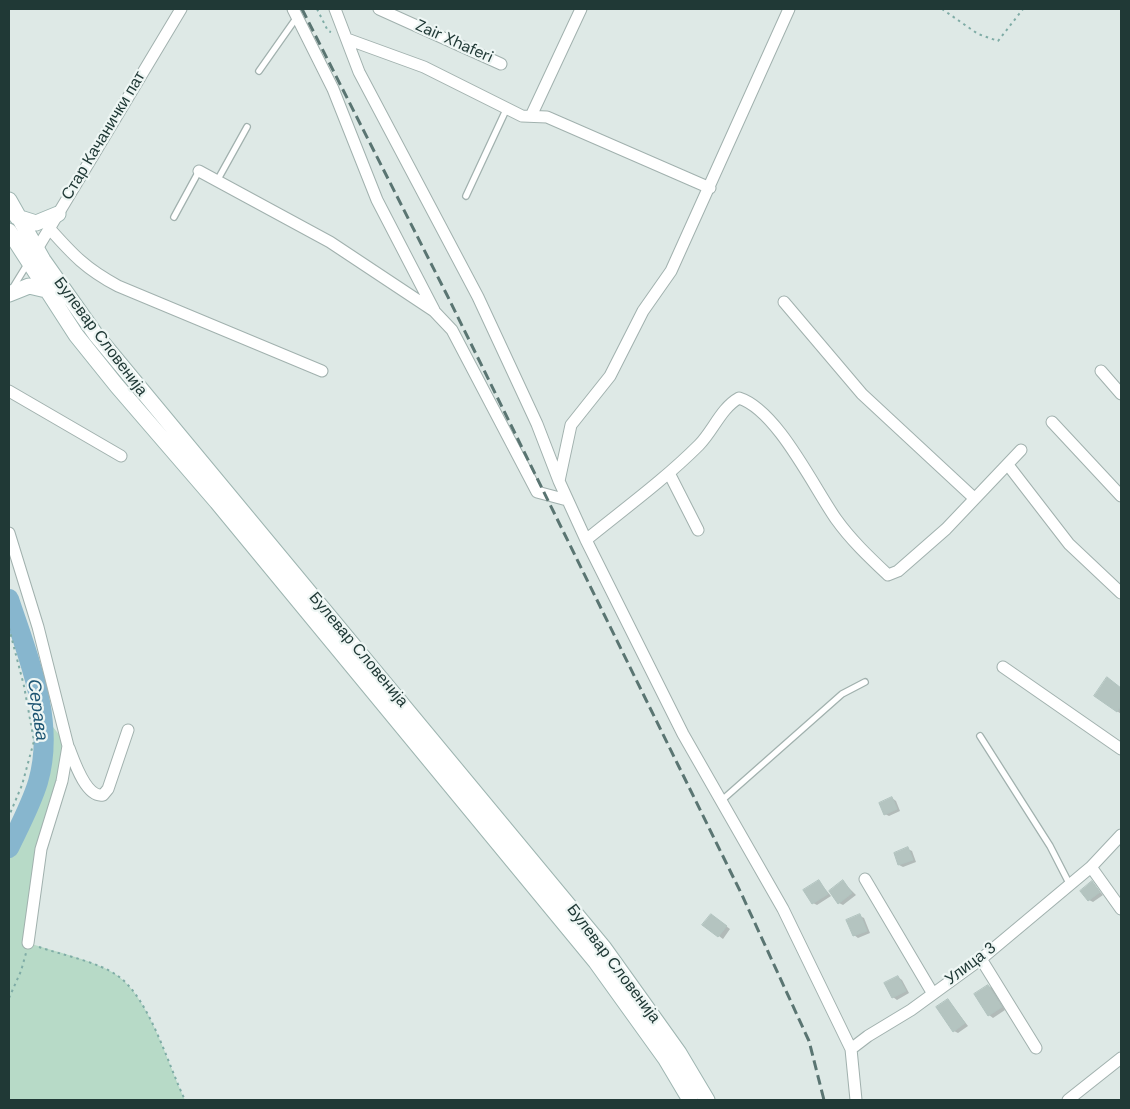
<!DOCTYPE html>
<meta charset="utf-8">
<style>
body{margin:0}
#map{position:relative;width:1130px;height:1109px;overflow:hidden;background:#dee9e6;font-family:"DM Sans",sans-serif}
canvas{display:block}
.frame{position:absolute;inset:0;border:10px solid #203936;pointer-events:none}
</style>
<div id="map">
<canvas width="1130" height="1109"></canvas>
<div class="frame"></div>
</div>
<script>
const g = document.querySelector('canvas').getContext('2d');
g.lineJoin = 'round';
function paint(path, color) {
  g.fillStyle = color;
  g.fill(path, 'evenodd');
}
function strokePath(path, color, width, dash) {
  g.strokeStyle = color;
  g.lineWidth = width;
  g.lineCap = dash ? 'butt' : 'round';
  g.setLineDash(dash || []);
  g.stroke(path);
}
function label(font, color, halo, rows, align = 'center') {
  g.font = font + ' "DM Sans",sans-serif';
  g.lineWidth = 4.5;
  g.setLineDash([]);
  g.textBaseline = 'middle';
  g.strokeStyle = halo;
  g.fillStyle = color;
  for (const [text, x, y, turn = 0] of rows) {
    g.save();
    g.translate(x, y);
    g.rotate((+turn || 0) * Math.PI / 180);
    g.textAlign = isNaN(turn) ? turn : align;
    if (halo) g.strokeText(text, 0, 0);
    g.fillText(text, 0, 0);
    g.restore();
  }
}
paint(new Path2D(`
 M42,713L68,746L41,849L28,943C53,951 98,961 118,976C150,999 168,1065 185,1100H9V848L38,782L43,757Z`), '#b7dac7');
paint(new Path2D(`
 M1111,681L1121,689V714L1117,711Z
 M892,798L896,801L900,811L889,816L885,814Z
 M908,849L912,851L916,862L903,867L899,865L895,853Z
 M819,882L831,896L817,905L813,903Z
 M843,882L856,895L843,905L839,903Z
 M1092,883L1103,895L1093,902L1089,900Z
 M860,916L864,918L870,933L858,938L854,935Z
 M715,918L730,929L723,939L704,925Z
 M898,977L902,980L909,993L897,1000L893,997Z
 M988,986L992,988L1005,1010L993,1018L989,1015L976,994Z
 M948,1000L968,1026L958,1033L954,1031Z`), '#0003');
strokePath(new Path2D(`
 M9,599C28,657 56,720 38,782C31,805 19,827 9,848`), '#87b6ce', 20);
const building = new Path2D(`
 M1107,677L1121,688V706L1117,712L1094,696Z
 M892,797L897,809L884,815L879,803Z
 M908,847L913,860L898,865L894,853Z
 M819,880L828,894L812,904L803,890Z
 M843,880L852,893L838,904L829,891Z
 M1092,881L1100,892L1088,901L1080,891Z
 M711,914L727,926L718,937L702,925Z
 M860,914L867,931L853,936L846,920Z
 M898,976L906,991L892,998L884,983Z
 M988,985L1002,1007L988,1016L974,994Z
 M948,999L965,1023L953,1032L936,1007Z`);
paint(building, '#b4c4c0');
strokePath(building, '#b1c3bf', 1);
const lane = new Path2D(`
 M259,71L297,17
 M217,181L247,127
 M466,196L506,110
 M174,217L199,171
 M12,289L28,263
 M980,736L1050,846L1070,885
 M721,801L842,694L865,682`);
const street = new Path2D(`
 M293,9L333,89L377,200L434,310
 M335,9L359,72L478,297L537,424L559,481L586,540L683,734L783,909L851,1049L856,1100
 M379,9L501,64
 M347,39L424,67L522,116L547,117L710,188
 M531,116L581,9
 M199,171L330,242L434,311L452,330L537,492L567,500
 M49,228C73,255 86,269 118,286L322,371
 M34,254L181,9
 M784,302L862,394L974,498
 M1101,371L1121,394
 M9,391L121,456
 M1052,422L1121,496
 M1008,465L1069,544L1121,593
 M669,473L698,530
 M559,481L571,425L610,376L643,311L671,271L789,9
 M9,533L38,627L68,746L62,781L41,849L28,943
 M586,540C624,509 664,480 699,445C713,431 721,408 739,398C777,410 813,486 836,519C851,540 869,557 888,575L898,571L946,529L1021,450
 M1003,667L1121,749
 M69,748C74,761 86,798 103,795L108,789L128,730
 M1091,867L1121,909
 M865,879L933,994
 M981,959L1036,1048
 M851,1049L868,1036L911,1010L981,959L1091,867L1121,835
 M1068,1100L1121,1058`);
const secondary = new Path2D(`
 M9,200L43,260L96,335L604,948L679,1053L707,1100
 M17,217L36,223L58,214
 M9,231L76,335L117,386L217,502L596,962L665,1058L690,1100
 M9,294L29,286L46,290`);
strokePath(lane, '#a1b1ae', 8);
strokePath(street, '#a1b1ae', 13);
strokePath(secondary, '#9eb5b1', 17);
strokePath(new Path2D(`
 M317,9L328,31L331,32
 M942,9L978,34L998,41L1023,9
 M9,628L24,686L34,741L22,785L9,816
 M39,947C62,955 99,962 118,976C150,999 168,1065 185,1100
 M9,998L21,971L26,953`), '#7faca6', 2, [2.5, 4]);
strokePath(lane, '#fff', 5.5);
strokePath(street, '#fff', 11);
strokePath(secondary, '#fff', 15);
strokePath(new Path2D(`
 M302,9L447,295L742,895L809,1041L824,1100`), '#5a7572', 3, [10, 5]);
label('16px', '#203936', '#eef6f4', [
 ["Zair Xhaferi",454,42,24],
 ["Стар Качанички пат",104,136,-59],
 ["Булевар Словенија",100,337,53],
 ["Булевар Словенија",358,650,50],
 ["Булевар Словенија",613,964,53],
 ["Улица 3",971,964,-37]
]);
label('italic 18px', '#1c5472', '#eef6f4', [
 ["Серава",37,710,82]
]);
</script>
